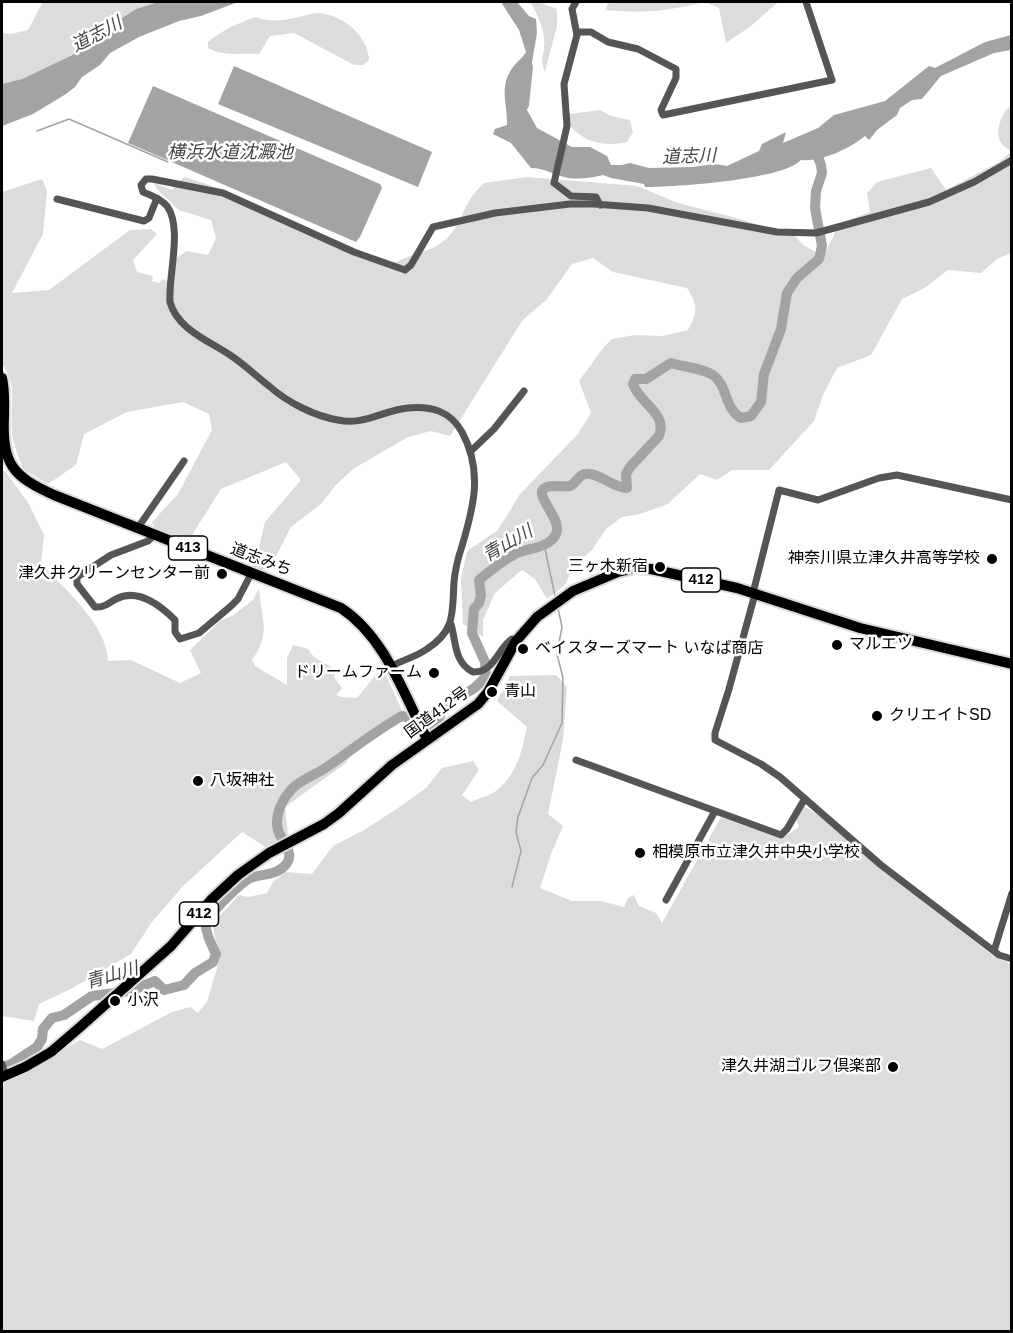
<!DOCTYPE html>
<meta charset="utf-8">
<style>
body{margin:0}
#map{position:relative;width:1013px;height:1333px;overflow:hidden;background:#fff;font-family:Helvetica,sans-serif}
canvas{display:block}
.frame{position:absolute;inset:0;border:3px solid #000;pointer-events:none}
</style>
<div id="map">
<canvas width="1013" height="1333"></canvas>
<div class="frame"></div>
</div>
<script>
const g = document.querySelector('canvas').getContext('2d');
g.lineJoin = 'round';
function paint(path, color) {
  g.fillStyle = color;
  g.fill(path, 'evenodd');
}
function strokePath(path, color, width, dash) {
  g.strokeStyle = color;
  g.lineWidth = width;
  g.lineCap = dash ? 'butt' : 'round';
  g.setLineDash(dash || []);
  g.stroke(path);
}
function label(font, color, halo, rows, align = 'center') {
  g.font = font + ' Helvetica,"Noto Sans JP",sans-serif';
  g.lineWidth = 5;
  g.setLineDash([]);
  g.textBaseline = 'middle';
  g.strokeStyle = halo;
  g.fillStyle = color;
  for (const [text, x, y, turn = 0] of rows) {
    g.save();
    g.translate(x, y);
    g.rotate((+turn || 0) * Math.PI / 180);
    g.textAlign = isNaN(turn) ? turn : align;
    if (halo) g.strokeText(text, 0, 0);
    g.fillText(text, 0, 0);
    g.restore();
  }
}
paint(new Path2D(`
 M43,2H158L136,9L122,18L85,49L22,79L2,84V33L11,34L28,30Z
 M530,2H539L557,9V26L545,72C540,61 543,59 544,48C546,32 538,15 530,2Z
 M609,2H703C664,12 646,13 605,10Z
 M706,2H778L751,26L726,43L719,8Z
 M316,13C340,13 368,34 369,60L363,65H354L294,33L270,36L259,54C241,53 225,57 208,48V42C222,30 238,23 256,17C272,25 299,17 316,13Z
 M1011,106V253L997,259L981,273L948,270L923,289L902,299L871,355L837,368L823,395L814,421L769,470H732L717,480L700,474L668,504L640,514L622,517L606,529L592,550L574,565L565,585L547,599L535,579L522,570L495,593L483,620V637L463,624L461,580L467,551L498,530L520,494L578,434L591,413L579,381L603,348L612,339L635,335L663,336L688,330C698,312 698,306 687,288L613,272L593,258L572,264L547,299L522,321L450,436L431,431L408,437L353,469L335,486L322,503L291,527L267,574L254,567L265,522L301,480L286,462L221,489L192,535H180L156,532L152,522L178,494L212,430L209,414L183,402L127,412L84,434L76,465L48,484L23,469C19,458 14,445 12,433C10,410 18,383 2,364V192L42,179L47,191L43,234L12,293L49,290L130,230L151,229L157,234L133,260L137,272L153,276L152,281L159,283L162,279L174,283L176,258L187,251L208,255L216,238L211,220L179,210L156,188L154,183L172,190L184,177C246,194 300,229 359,253C370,258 383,260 395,263C411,253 430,253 445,240C457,230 460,217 467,205C471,196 478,189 484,183L527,177L637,186L678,203L740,219L795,236L803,245L816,252L820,264L839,224L870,212L867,193L877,182L931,168L946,190L999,162L1011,152C1008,149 1002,145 1000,141C995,131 1002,111 1011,106Z
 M600,110L611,116L630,120L633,132L627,142C599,148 577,140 562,115Z
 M2,470L6,472L29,504L44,535L41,564C65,589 107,625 108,661L131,660L180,683L201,673L190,650L221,620L232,616L253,600L259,588C261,619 272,632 252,660L255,666L287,685V658L293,645L308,649L314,657L333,668L335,679L342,688L336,695L342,697L357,698L379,671L386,675L403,713L362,738L346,763L285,807L288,835L267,848L242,832L183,886L152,922L131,954L69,990L39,1004L34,1021L2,1016Z
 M556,675L567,687L563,740L548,814L563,826L551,854L540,888L572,901H601L624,907L628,898L634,895L639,906L656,913L662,923L721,817L781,839L799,827L796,819L804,806L821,817L880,867L993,956L1011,964V1331H2L3,1085L80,1040L102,1049L172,1012L190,1007L198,1013L207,1002L220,958L212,924L239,895L248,897L267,893L273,882L286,872L312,874L333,846L364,830L398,808L426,788L442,768L473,761L479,770L462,795L471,802C479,798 491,796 497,790C517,774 522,751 527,727L497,701L510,676Z`), '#dcdcdc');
paint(new Path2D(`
 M158,2H238L201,16L179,21L139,37L110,53L100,65L82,77L75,87L66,94L33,114L2,126V84L22,79L85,49L122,18L136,9Z
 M501,2H517L529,16L536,19L537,33L530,74L525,84L527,110L537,128L572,147H590L607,156L611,165H622L630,163L649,168L692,167L715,164L727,166L759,151L762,144L786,132L783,143L818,128L834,115L885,101L929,66L935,68L985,42L1011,35V50L994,53L941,76L922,99L912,100L900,108L897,115L877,130L869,140L865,136C849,149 821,162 801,160C783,180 674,187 645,187L644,184L611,178L603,175C592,178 575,180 564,177C552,174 544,168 531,168L511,143L493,134L495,129L507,125C508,106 499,88 511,70C515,63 522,59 526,52L519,30Z
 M234,66L432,152L418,187L218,104Z
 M153,86L380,184L382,188L360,237L356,242L128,143Z`), '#a3a3a3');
strokePath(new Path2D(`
 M37,131L69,119L168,162L169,160
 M544,544L555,596
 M512,887L521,851L516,832L518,817L532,778L543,765L562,723L563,678L557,654L562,627L558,608`), '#a3a3a3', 1.5);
strokePath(new Path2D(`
 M524,105L528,67
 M2,1068L13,1063L37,1047L42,1039L43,1029L52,1018L64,1015L92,996L130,991L155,981L164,990L184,985L195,973L213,962L216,954C212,946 205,932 206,924C207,915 242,882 250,878C264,873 278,876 287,863C296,850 275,838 277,821C278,808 285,795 295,786C305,778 317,774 327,767C352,750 375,731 402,716L424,721L429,726C444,718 440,709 450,700C455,695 461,695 468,692C475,689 481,682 486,676L485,662L472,633L474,609L479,603L481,595L479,580C491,570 503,560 517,553C530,548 547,548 555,536C566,520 529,493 547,487C553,485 563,487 570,486C576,483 579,475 585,474C597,471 613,488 627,488L626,474L630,467L659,436C668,413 639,403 633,384L635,379H646L671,363C684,367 702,368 713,375C728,386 724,408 741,418L751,416L761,402L764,374L781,329L787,293L797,278L819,259L822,246L815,208L816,191L822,173L821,165L814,146`), '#a3a3a3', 10);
const trunk = new Path2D(`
 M2,378C5,391 4,403 4,416C2,464 12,476 54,495L341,608C385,637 403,693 427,739
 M2,1077L25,1067L51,1052L79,1028L171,946L211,900L238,875L269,853L324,824L339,813L392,765L478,704L488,692L516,641L537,617L573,591L618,572L635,568L651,569L737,588L860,628L1012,664`);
strokePath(trunk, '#dbdbdb', 14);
strokePath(new Path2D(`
 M576,2L572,9L577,35L564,84L567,126L554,183L571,196L596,197L600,205
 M577,32H591L608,42L638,49L676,69V78L661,110L663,115L832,80L806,2
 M57,199L144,221L149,218L157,198
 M471,451L494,429L524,391
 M137,529L184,461
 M154,535L148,541L111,555L77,577V584L95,607C104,608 108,603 116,599C137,588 160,605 175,620V632L180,639L199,633L231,606L238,599L252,572
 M753,593L779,490L818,500L879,478L897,475L1012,500
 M755,594L729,689L715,733V740L761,764L780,777L881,865L999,955L1012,959
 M451,624C456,641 454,663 473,672C494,673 498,648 512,639L516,641
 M390,667C402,660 416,657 427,649C456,630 452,613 454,582C455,570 458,558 462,546C474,506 483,471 462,432C450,411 432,406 408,408C384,410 363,426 338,420C314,416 287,402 269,386C256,376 244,364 230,355C209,341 177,329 170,302C168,276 183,228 167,206C161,199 151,195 143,192L141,185L146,179H152L223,193L354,252L405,270L411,265L433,227L495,213L570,204H594L648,208L777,232L816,233L929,202L974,182L1012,160
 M576,760L781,835L787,829L804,800
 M666,900L715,811
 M994,951L1012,893
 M2,1064L4,1070`), '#555', 7);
strokePath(trunk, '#000', 10);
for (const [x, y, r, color] of [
 [992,559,6,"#000"],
 [660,567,6,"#000"],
 [222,574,6,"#000"],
 [837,645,6,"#000"],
 [523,649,6,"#000"],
 [434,673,6,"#000"],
 [492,692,6,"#000"],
 [877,716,6,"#000"],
 [198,781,6,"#000"],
 [640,853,6,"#000"],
 [115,1001,6,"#000"],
 [893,1067,6,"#000"]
]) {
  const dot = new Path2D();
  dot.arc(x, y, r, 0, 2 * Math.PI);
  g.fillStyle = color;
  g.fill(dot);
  strokePath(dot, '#fff', 2);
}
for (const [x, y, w] of [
 [188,548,39],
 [701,580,39],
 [199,914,39]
]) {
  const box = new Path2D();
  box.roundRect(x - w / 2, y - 12, w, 24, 4.5);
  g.fillStyle = '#fff';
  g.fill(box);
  strokePath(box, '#000', 1.5);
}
label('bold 15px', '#000', null, [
 ["413",188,548],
 ["412",701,580],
 ["412",199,914]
]);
label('16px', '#000', '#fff', [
 ["神奈川県立津久井高等学校",980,559,"right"],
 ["三ヶ木新宿",648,567,"right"],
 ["津久井クリーンセンター前",210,574,"right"],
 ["マルエツ",849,645],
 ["ベイスターズマート いなば商店",535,649],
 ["ドリームファーム",422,673,"right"],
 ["青山",504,692],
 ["クリエイトSD",889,716],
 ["八坂神社",210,781],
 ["相模原市立津久井中央小学校",652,853],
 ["小沢",127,1001],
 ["津久井湖ゴルフ倶楽部",881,1067,"right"]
], 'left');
label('16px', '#000', '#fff', [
 ["道志みち",261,560,21],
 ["国道412号",437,713,-36]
]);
label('italic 18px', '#444', '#fff', [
 ["道志川",97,35,-28],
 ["横浜水道沈澱池",230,153],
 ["道志川",689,157,-2],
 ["青山川",508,544,-30],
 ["青山川",112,976,-16]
]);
</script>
